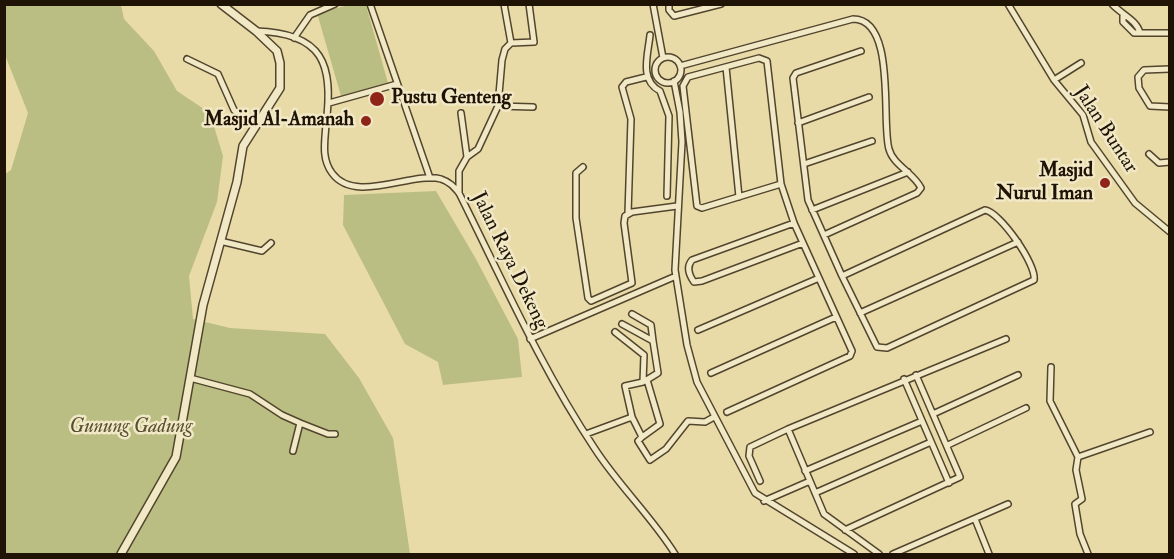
<!DOCTYPE html>
<style>
body{margin:0}
#map{position:relative;width:1174px;height:559px;overflow:hidden;background:#e9dba7;font-family:"IM FELL Double Pica",serif}
canvas{display:block}
.frame{position:absolute;inset:0;border:6px solid #1f1305;pointer-events:none}
</style>
<div id="map">
<canvas width="1174" height="559"></canvas>
<div class="frame"></div>
</div>
<script>
const g = document.querySelector('canvas').getContext('2d');
g.lineJoin = 'round';
function paint(path, color) {
  g.fillStyle = color;
  g.fill(path, 'evenodd');
}
function strokePath(path, color, width, dash) {
  g.strokeStyle = color;
  g.lineWidth = width;
  g.lineCap = dash ? 'butt' : 'round';
  g.setLineDash(dash || []);
  g.stroke(path);
}
function label(font, color, halo, rows, align = 'center') {
  g.font = font + ' "IM FELL Double Pica",serif';
  g.lineWidth = 5;
  g.setLineDash([]);
  g.textBaseline = 'middle';
  g.strokeStyle = halo;
  g.fillStyle = color;
  for (const [text, x, y, turn = 0] of rows) {
    g.save();
    g.translate(x, y);
    g.rotate((+turn || 0) * Math.PI / 180);
    g.textAlign = isNaN(turn) ? turn : align;
    if (halo) g.strokeText(text, 0, 0);
    g.fillText(text, 0, 0);
    g.restore();
  }
}
paint(new Path2D(`
 M5,5H121L124,19L154,51L177,91L210,113L223,156L217,202L189,276L193,319L230,328L325,334L359,378L393,438L410,554H5V174L11,170L28,113L5,55Z
 M349,5H366L388,83L341,96L317,13Z
 M436,191L476,259L518,339L522,377L443,385L438,362L405,344L343,225L344,195Z`), '#bbbe83');
const minor = new Path2D(`
 M370,4L430,178
 M653,4L663,58
 M669,4V10L674,16L721,4
 M1008,4L1054,80L1083,115L1091,142L1135,203L1170,232
 M1112,4C1121,14 1137,20 1140,33
 M1123,16V22L1134,33H1170
 M256,31C323,33 334,64 326,124C325,141 321,158 332,173C355,205 412,171 441,179C450,182 454,187 459,193C502,279 541,368 595,449C619,486 652,517 675,554
 M650,35C648,55 639,80 660,91L669,116L667,196
 M294,38L310,15L335,4
 M511,43L534,42L529,4
 M655 70a13 13 0 1 1 26 0a13 13 0 1 1-26 0Z
 M187,59L218,74L234,110L254,127
 M680,66L853,19C897,19 881,123 889,149C893,165 914,173 921,188L917,193L824,235
 M726,67L739,197
 M1170,69L1144,70L1138,77L1139,88L1150,106L1170,107
 M1054,80L1081,63
 M674,81L680,112L682,142L675,270L687,345L697,382L755,493L854,554
 M329,103L397,84
 M498,106L533,107
 M461,113L467,157
 M798,123L869,97
 M1149,154L1159,163L1170,162
 M804,164L872,141
 M583,167L576,173V218L588,298L591,301L632,283L624,223L625,216L632,212L677,206
 M459,193V171L467,157L478,149L498,106L502,60L505,49L511,43L504,4
 M812,210L908,172
 M985,210C1000,212 1037,265 1034,280L887,348L877,347L842,276Z
 M628,214L631,119L622,87L626,82L646,77
 M794,223L692,260C686,267 689,275 694,282L702,281L803,243
 M220,241L262,251L271,243
 M842,276L808,200L793,78L796,73L861,51
 M860,313L1018,242
 M632,314L651,325L653,341
 M622,324L653,341L658,373L645,381
 M698,330L819,278
 M530,339L676,276
 M1051,367L1050,401L1078,457L1076,470L1082,499L1075,504L1080,534L1088,554
 M711,373L836,317
 M190,378L250,394L282,415L300,423L293,451
 M904,379L949,483
 M727,412L850,356L852,351L794,223L781,184L767,61L759,58L688,77L683,86L697,206L702,208L781,184
 M933,414L1018,375
 M632,417L642,437L660,424L647,380
 M300,423L328,434H335
 M586,434L632,417L625,386L643,382L644,355L615,332
 M642,437L638,441L650,460L666,449L688,421L705,422L714,417
 M948,445L1026,408
 M1078,457L1150,432
 M805,471L922,421
 M760,481L749,456L750,447L788,429
 M815,493L931,442
 M764,501L810,481
 M975,519L989,554
 M845,530L960,477L916,375
 M879,554L824,514L788,429L1006,339
 M893,554L1008,504`);
const tertiary = new Path2D(`
 M121,554L176,457L203,305L237,182L243,146L280,88V63L277,51L256,31L221,4`);
strokePath(minor, '#52452e', 8);
strokePath(tertiary, '#52452e', 10);
strokePath(minor, '#f1e8c6', 5);
strokePath(tertiary, '#f1e8c6', 7);
for (const [x, y, r, color] of [
 [377,99,8,"#8f2418"],
 [366,121,6,"#8f2418"],
 [1105,183,6,"#8f2418"]
]) {
  const dot = new Path2D();
  dot.arc(x, y, r, 0, 2 * Math.PI);
  g.fillStyle = color;
  g.fill(dot);
  strokePath(dot, '#f1e8c6', 2);
}
label('bold 20px', '#1f1305', '#f1e8c6', [
 ["Pustu Genteng",391,99,"left"],
 ["Masjid Al-Amanah",354,121],
 ["Masjid",1093,172],
 ["Nurul Iman",1093,195]
], 'right');
label('20px', '#1f1305', '#f1e8c6', [
 ["Jalan Buntar",1105,130,57],
 ["Jalan Raya Dekeng",509,261,64]
]);
label('italic 20px', '#564f31', '#f1e8c6', [
 ["Gunung Gadung",131,428]
]);
</script>
